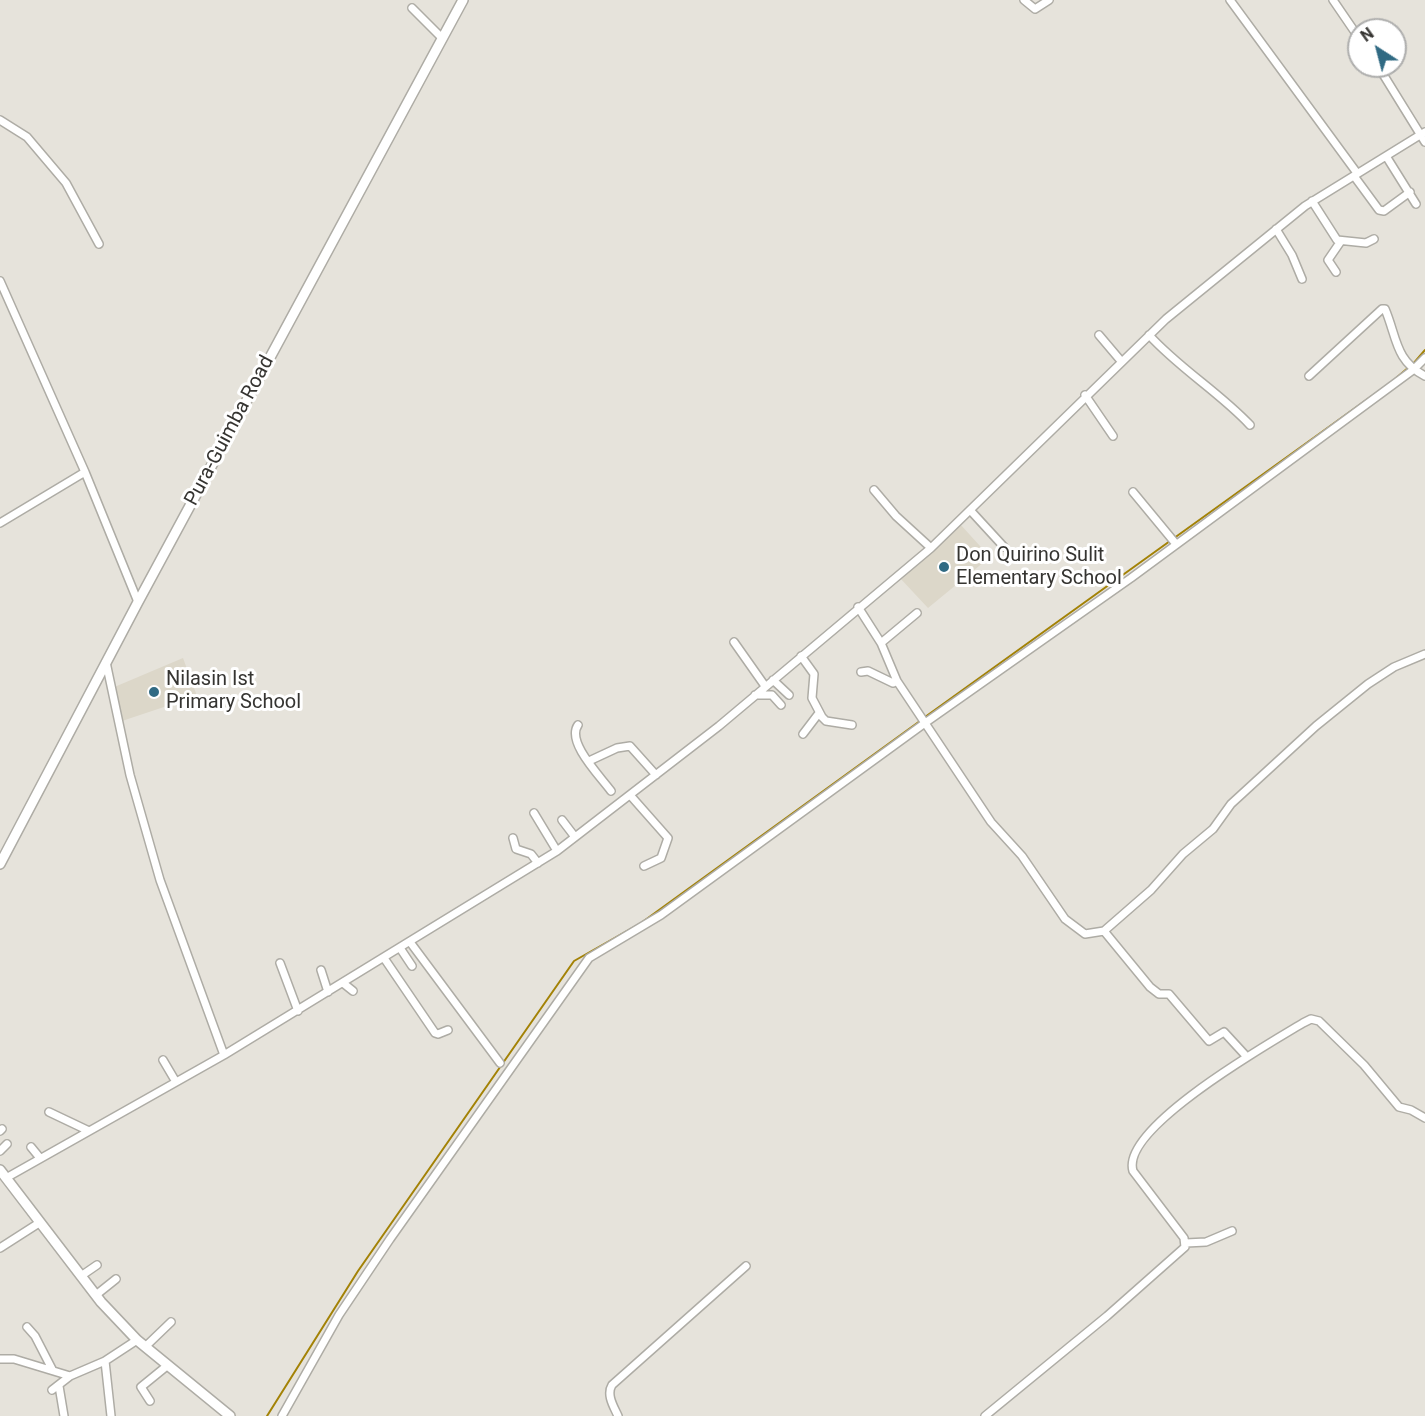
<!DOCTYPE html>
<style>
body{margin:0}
#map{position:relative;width:1425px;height:1416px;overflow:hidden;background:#e6e3db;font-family:Roboto,sans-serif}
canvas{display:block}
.north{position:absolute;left:1347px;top:18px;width:60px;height:60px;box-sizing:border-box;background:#fff;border:2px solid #aeaead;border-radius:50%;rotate:324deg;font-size:16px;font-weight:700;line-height:24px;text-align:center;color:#353431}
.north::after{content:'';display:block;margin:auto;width:21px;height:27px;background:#306a83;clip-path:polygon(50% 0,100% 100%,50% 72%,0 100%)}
</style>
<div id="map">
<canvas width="1425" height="1416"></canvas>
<div class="north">N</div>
</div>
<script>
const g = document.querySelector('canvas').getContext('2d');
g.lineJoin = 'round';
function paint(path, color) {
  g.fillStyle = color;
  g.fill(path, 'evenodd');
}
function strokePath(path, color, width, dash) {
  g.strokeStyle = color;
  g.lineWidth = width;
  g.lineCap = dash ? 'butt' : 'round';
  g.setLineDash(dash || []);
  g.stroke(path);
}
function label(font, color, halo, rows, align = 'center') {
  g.font = font + ' Roboto,sans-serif';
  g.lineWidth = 6;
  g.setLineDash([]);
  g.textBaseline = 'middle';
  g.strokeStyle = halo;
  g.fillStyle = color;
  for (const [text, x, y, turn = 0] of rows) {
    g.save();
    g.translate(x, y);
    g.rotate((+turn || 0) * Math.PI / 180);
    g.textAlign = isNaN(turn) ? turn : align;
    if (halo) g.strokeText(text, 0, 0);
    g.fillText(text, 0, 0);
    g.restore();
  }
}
paint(new Path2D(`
 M960,524L990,557L928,608L899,577Z
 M183,658L197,696L122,721L112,688Z`), '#dcd7c9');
strokePath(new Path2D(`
 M1413,364L1425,350
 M1395,379L1409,367
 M925,717L1383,388
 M267,1416L358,1271L574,961L641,923L920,721`), '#a38206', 2);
const minor = new Path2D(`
 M1024,0L1035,9L1049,0
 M1230,0L1357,173
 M1333,0L1359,38
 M412,8L442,38
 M1378,66L1425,142
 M0,120L27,137L66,183L99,244
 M1386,156L1416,204
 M1354,176L1379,210L1384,211L1410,192
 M1312,201L1337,240L1366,243L1374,239
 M1276,229L1292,255L1302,279
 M1336,272L1328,260L1341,241
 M0,281L85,472L138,602
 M1099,335L1121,361
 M1149,335C1180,369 1219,392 1250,425
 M1309,376L1382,309H1385C1397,337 1395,361 1425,376
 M1085,395L1113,436
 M874,490L896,516L931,548
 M1133,492L1176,544
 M970,510L1004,547
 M0,523L85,472
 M858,607L881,643L897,681L991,822L1022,856L1065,919L1085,934L1104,931L1151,890L1183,854L1213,829L1231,804L1316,726L1368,684L1394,667L1425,654
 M734,642L765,686
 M881,643L917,613
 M801,656L814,674L812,698L822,717L826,721L852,725
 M106,662L130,775L160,880L224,1055
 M861,672L868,671L893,683L897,681
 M773,680L789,695
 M755,695H772L781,705
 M578,725C566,742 600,776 611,791
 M803,734L819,713
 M589,761L617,748L630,746L656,775
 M630,795L668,838L661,858L644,866
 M534,813L557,851
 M562,820L575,837
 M513,838L516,849L531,854L538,863
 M1104,931L1150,987L1159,994H1169L1209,1041L1224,1032L1247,1057
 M410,942L500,1063
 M400,948L412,966
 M384,958L435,1033L438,1034L448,1030
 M280,963L298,1011
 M321,970L328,992
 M343,983L353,991
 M163,1060L176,1082
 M49,1112L89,1131
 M0,1131L2,1129
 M31,1147L40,1158
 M0,1151L7,1144
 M6,1178L224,1055L557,851L719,726L931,548L1166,319L1305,206L1425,132
 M1186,1243L1206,1242L1232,1231
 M0,1248L39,1223
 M81,1276L97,1265
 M96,1295L116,1279
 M27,1327L35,1336L52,1369
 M145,1347L171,1322
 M0,1359H14L70,1376L105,1361
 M59,1386L64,1416
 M52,1390L70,1376
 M150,1401L141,1387L168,1365
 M111,1416L105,1361L137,1340
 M282,1416L339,1315L390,1239L589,958L661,915L925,723L1131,578L1413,370L1425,358
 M618,1416C614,1407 606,1395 612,1385L746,1266
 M985,1416L1107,1316L1185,1247L1184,1238L1133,1171C1120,1128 1270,1043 1303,1023L1311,1019L1319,1021L1364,1065L1399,1107L1411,1110L1425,1118`);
const major = new Path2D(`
 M0,864L138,602L463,0
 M0,1170L101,1302L137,1340L230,1416`);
strokePath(minor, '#aeaca5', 10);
strokePath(major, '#aeaca5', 12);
strokePath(minor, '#fff', 7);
strokePath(major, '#fff', 9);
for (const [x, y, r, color] of [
 [944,567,6,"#306a83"],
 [154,692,6,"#306a83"]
]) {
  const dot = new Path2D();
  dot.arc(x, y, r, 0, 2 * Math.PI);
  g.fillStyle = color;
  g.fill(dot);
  strokePath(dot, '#fff', 2);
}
label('20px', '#353431', '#fff', [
 ["Pura-Guimba Road",230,431,-62]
]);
label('20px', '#353431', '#fff', [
 ["Don Quirino Sulit",956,556],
 ["Elementary School",956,579],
 ["Nilasin Ist",166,680],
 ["Primary School",166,703]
], 'left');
</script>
